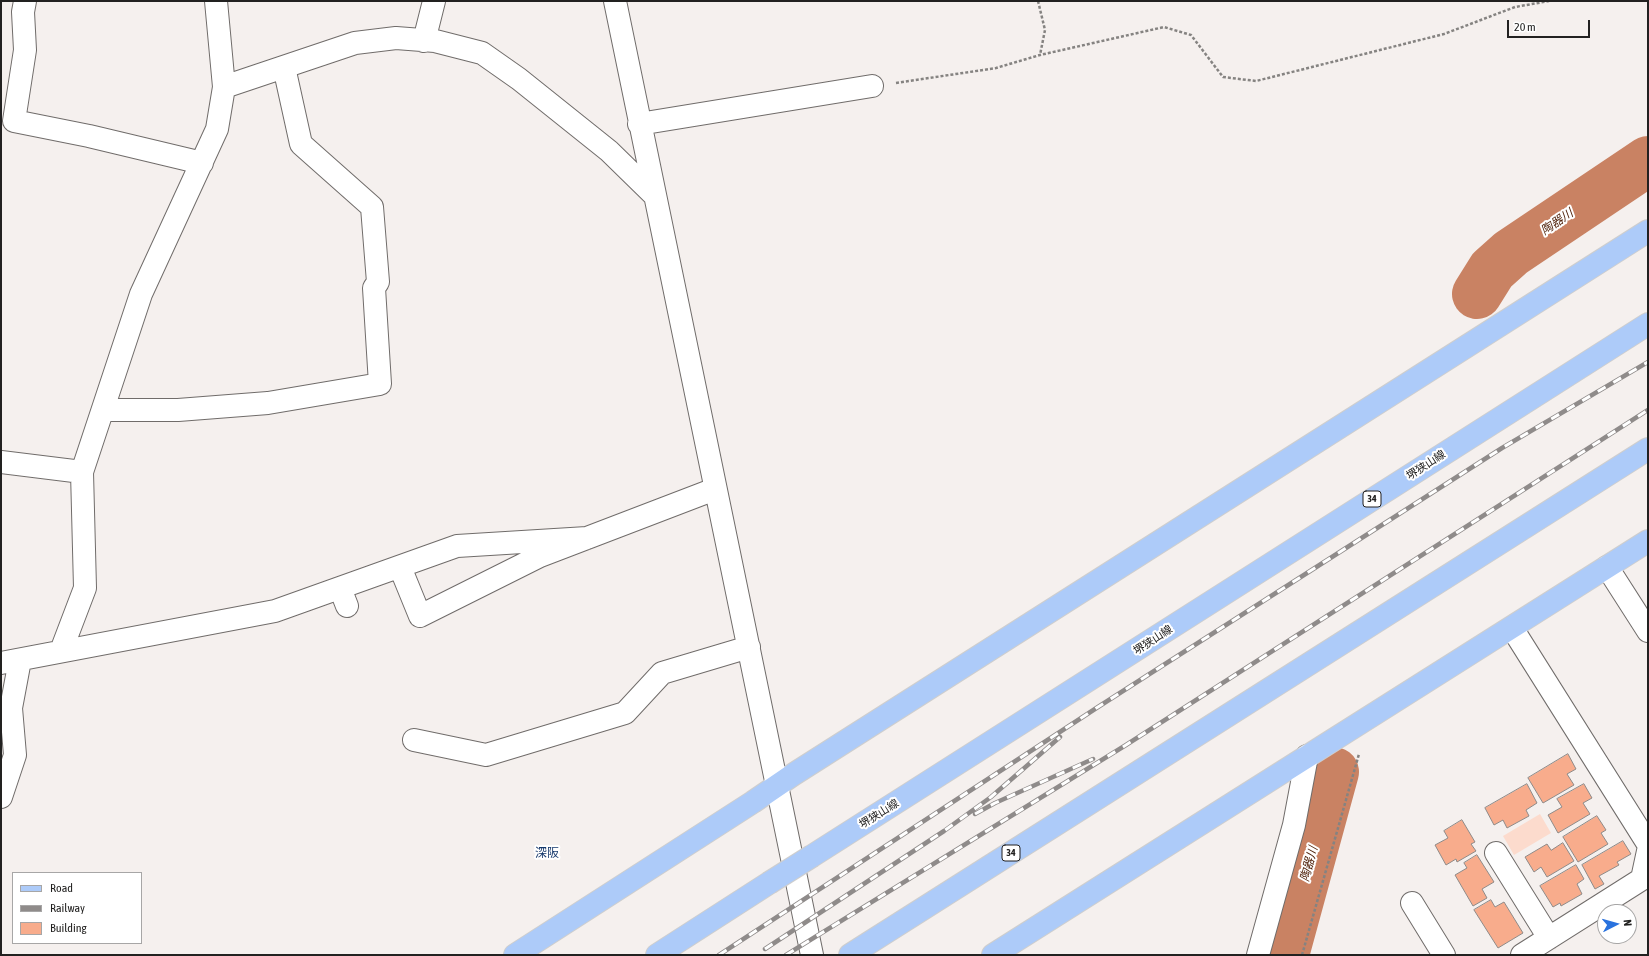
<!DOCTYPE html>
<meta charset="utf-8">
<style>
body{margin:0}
#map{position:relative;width:1649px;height:956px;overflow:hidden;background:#f5f0ee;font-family:"Asap Condensed",sans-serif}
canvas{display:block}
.frame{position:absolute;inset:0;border:2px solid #222120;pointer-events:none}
.legend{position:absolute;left:12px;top:872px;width:130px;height:72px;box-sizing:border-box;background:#fff;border:1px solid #a7a6a6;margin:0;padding:5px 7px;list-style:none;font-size:12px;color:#222120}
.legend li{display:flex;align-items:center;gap:8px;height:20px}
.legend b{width:20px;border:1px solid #a7a6a6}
.north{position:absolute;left:1597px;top:904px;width:40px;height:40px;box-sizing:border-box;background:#fff;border:1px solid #a7a6a6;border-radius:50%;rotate:84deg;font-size:11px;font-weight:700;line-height:16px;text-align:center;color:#222120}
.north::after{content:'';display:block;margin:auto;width:14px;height:18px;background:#2972de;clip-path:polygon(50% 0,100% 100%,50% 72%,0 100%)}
.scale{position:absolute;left:1507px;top:20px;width:83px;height:18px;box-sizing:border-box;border:2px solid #222120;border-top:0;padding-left:5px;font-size:12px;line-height:14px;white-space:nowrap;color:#222120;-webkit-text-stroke:3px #fff;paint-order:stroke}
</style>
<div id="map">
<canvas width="1649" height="956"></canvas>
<div class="frame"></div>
<ul class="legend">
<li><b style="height:5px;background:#adcbf9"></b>Road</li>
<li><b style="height:5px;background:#8f8b8a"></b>Railway</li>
<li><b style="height:11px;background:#f8ac8c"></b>Building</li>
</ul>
<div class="north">N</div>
<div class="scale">20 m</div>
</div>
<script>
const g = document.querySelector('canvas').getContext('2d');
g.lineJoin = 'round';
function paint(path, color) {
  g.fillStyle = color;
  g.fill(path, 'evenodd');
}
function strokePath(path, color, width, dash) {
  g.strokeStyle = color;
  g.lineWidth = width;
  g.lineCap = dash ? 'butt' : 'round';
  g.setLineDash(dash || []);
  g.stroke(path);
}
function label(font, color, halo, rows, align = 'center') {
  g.font = font + ' "Asap Condensed","Noto Sans JP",sans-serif';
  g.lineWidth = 4;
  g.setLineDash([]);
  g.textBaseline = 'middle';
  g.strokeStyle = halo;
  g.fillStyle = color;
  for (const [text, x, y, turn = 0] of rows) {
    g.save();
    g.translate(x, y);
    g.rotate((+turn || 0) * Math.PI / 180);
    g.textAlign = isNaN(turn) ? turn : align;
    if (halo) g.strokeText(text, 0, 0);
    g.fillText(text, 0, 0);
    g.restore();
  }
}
paint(new Path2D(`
 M1540,814L1551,833L1514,855L1503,836Z`), '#fcdbcd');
strokePath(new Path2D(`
 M1477,294L1492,270L1511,253L1648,161
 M1284,955L1334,772`), '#c98263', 50);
const building = new Path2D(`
 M1568,754L1576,769L1567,774L1574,785L1543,803L1528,778Z
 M1527,784L1537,803L1526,810L1529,816L1507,828L1503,820L1494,825L1485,808Z
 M1584,784L1592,798L1583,803L1590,814L1558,833L1548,815L1562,807L1557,799Z
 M1597,816L1606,830L1601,833L1608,844L1578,862L1563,837Z
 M1462,820L1475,842L1471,844L1476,851L1457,862L1456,859L1446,865L1435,845L1448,838L1444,831Z
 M1623,841L1631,854L1617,862L1619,865L1599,876L1604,884L1595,889L1582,865Z
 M1563,843L1574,861L1547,877L1541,867L1534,872L1525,857L1547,844L1551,850Z
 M1477,855L1494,882L1482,889L1487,898L1473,906L1455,875L1467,868L1464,863Z
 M1576,865L1584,879L1577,884L1582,894L1561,906L1560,903L1553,907L1540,886Z
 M1491,900L1495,907L1504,902L1523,933L1498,948L1474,910Z`);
paint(building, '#f8ac8c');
strokePath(building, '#8e8a88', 1);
const minor = new Path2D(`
 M25,1L23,12L25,50L14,121L89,136L202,163
 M615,1L812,955
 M424,41L434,1
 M224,87L355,43L396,38L435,41L482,53L519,79L609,151L654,195
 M639,124L872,86
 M103,410H178L268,403L380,384L374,288L378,282L372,207L301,144L284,67
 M1,462L82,472
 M400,567L420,616L540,556L715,489
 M1607,567L1648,631
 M340,588L347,606
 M1512,628L1648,844
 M61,651L85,588L82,472L141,294L217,129L224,87L216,1
 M1,663L275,611L457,546L587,538
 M414,740L486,755L625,713L662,673L749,647
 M1,797L15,755L11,708L20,660
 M1496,853L1549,938
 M1412,903L1444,955
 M1258,955L1294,825L1307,756
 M1522,955L1642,879L1648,851`);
const major = new Path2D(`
 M812,856L1648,324
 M515,955L753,802L794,774L1648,231
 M657,955L769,883
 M850,955L1648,449
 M993,955L1648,541`);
strokePath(minor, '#706c6a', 24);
strokePath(major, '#cecece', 24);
strokePath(new Path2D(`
 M1038,1L1045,30L1040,55
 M896,83L996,68L1040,55L1164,27L1191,35L1223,77L1256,81L1444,34L1515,7L1549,1
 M1302,955L1359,754`), '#858381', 2.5, [3, 2]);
strokePath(minor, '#fff', 22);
strokePath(major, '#adcbf9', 22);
const rail = new Path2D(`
 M975,814L995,803L1093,759
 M765,949L944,831L991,797L1060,737
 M719,955L1098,707L1502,448L1648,362
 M786,955L1126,745L1648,410`);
strokePath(rail, '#8f8b8a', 4.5);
strokePath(rail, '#fff', 3, [9]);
const majorBridge = new Path2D(`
 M769,883L812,856`);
strokePath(majorBridge, '#cecece', 24, []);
strokePath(majorBridge, '#adcbf9', 22);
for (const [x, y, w] of [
 [1372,499,18],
 [1011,853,18]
]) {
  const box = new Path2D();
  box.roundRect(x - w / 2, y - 8, w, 16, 3);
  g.fillStyle = '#fff';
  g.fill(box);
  strokePath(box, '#222120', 1);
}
label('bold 10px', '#222120', null, [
 ["34",1372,499],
 ["34",1011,853]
]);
label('11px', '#222120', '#fff', [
 ["堺狭山線",1426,465,-33],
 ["堺狭山線",1153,640,-33],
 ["堺狭山線",879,814,-32]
]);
label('italic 12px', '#50220b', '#fff', [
 ["陶器川",1557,222,-34],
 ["陶器川",1309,864,-75]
]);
label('12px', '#14376b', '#fff', [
 ["深阪",547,853]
]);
</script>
